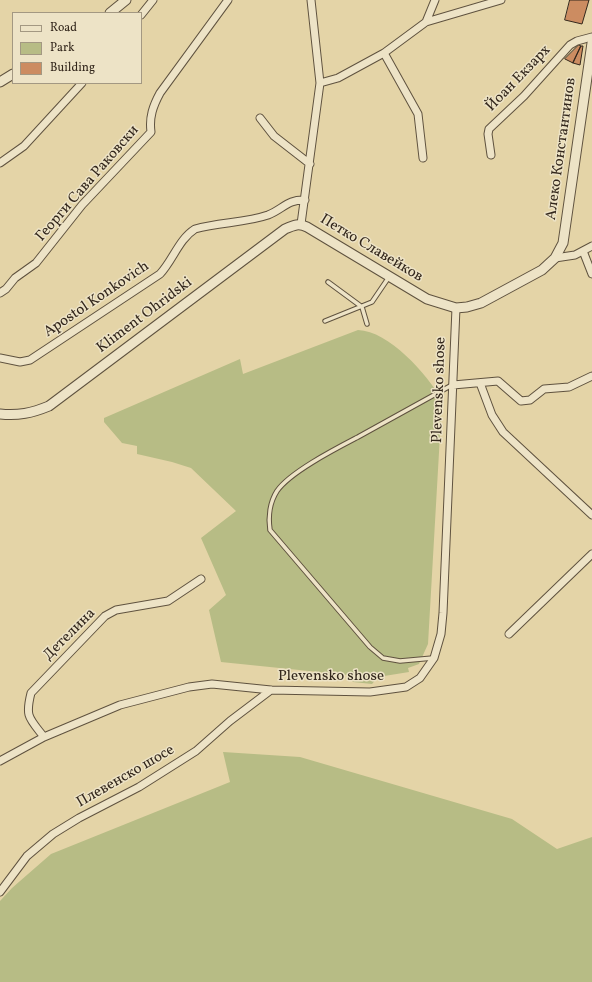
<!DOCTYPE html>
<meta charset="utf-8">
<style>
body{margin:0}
#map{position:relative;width:592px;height:982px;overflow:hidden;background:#e4d4a7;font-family:Vollkorn,serif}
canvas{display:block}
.legend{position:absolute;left:12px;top:12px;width:130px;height:72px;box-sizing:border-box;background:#ede3c6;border:1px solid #a39882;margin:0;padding:5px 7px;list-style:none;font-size:12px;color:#33271c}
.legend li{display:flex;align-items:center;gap:8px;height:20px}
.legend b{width:20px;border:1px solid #a39882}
</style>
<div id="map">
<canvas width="592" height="982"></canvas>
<ul class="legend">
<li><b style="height:5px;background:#ede3c6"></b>Road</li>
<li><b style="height:11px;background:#b7bc85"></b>Park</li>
<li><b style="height:11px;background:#cc8c61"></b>Building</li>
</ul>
</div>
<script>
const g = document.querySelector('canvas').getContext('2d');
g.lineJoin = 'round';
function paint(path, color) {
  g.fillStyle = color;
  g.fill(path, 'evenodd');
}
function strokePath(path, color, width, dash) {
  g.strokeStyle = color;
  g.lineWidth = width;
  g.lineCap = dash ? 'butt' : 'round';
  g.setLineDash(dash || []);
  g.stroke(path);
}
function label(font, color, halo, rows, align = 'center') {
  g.font = font + ' Vollkorn,serif';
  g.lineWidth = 3;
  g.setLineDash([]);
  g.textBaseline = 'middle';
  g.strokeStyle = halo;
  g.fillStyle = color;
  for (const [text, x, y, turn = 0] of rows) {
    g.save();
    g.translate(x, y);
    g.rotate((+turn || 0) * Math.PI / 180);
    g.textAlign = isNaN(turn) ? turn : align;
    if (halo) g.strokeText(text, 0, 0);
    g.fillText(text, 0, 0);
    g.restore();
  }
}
paint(new Path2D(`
 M358,330C389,331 427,374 442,400L428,644L419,664L408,668L409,672L378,677L372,684L353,682L348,675L221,662L209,610L226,595L201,538L236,511L191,468L172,462L137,454V446L122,443L104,422V418L240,359L243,374Z
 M223,752L300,757L512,819L557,849L592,837V982H0V901L12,888L51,854L230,782Z`), '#b7bc85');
const building = new Path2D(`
 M570,0H589L582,24L565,20Z
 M579,45L581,46L573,63L565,59Z
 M581,46H583L580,65L573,63Z`);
paint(building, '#cc8c61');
strokePath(building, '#33271c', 1);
const service = new Path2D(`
 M328,282L362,307L367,324
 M325,321L372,302L389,277
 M433,658L400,661L383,658L370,647L270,530C268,517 270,502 277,491C290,472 337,448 358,437C389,420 420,403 452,385`);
const minor = new Path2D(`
 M141,15L153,0
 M426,22L435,0
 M384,53L418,114L423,158
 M320,83L338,78L384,53L426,22L501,0
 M260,118L274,136L310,164
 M491,155L488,134L489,129L524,96L570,45L577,41L592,37
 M0,163L24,146L82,83
 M301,224L320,83L311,0
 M583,251L592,274
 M555,258L575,255L592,246
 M0,293L6,289L15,278L36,263L82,205L151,132C149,117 153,106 160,93L228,0
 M0,358L20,362L30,360L160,274C173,260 179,239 195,229C219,222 245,223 268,215C283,209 288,199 305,200
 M480,383L492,415L503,432L592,515
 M453,385L498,381L521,401L530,400L544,389L569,387L592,376
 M509,634L592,554
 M44,737C29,718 25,717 31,693L105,616L116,610L168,601L201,579
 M0,761L44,737L120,705L189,687L212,684L271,690L370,692L406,687L420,678L434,658L441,634L443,613L456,308
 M0,892L27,856L53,834L79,818L139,787L196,751L230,721L271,690`);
const tertiary = new Path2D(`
 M110,13L126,0
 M0,82L13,74
 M0,414C18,416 32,413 49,406L285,229C294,225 299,223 307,227L427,299L456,308L467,307L481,303L542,270L555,258L563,243L592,43`);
strokePath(service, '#5f523f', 5.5);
strokePath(minor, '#5f523f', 9);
strokePath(tertiary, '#5f523f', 11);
strokePath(service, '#ede3c6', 3.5);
strokePath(minor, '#ede3c6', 7);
strokePath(tertiary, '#ede3c6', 9);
label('15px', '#33271c', '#ede3c6', [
 ["Йоан Екзарх",519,79,-46],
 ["Алеко Константинов",562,149,-82],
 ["Георги Сава Раковски",88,184,-49],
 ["Петко Славейков",371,249,31],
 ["Apostol Konkovich",97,300,-34],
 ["Kliment Ohridski",145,316,-37],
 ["Plevensko shose",440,390,-88],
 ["Детелина",70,635,-45],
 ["Plevensko shose",331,677],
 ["Плевенско шосе",126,777,-30]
]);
</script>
